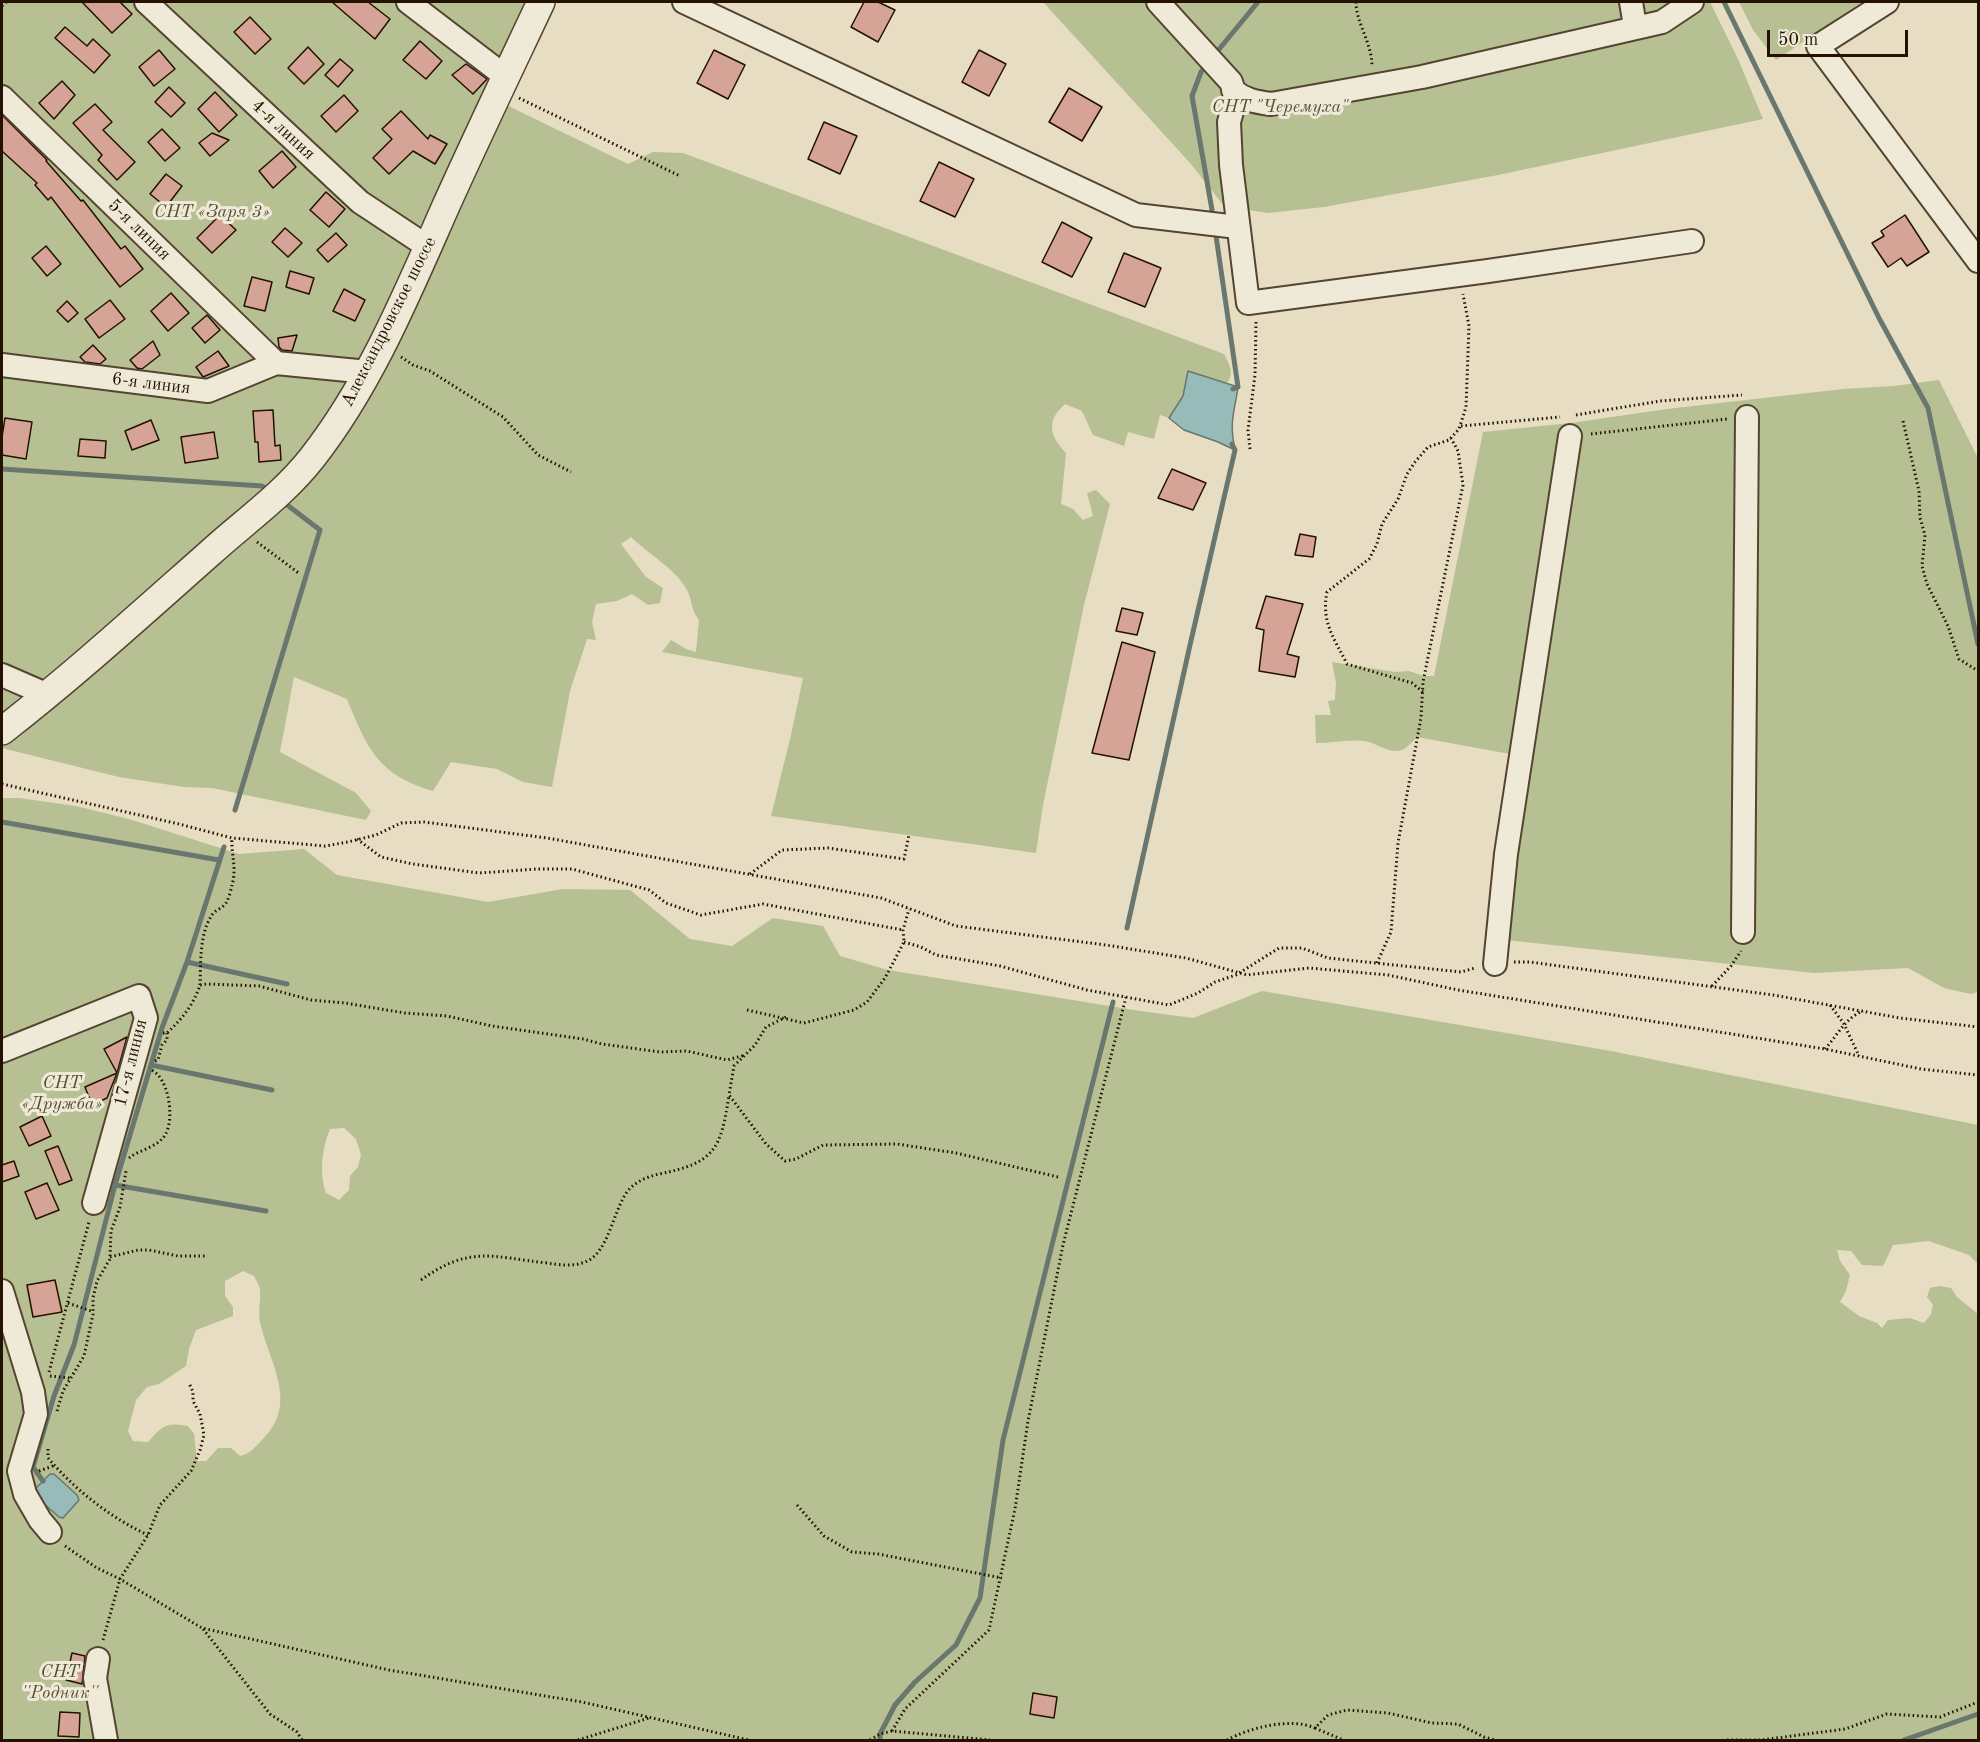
<!DOCTYPE html>
<meta charset="utf-8">
<style>
body{margin:0}
#map{position:relative;width:1980px;height:1742px;overflow:hidden;background:#e6ddc2;font-family:"Old Standard TT",serif}
canvas{display:block}
.frame{position:absolute;inset:0;border:3px solid #241100;pointer-events:none}
.scale{position:absolute;left:1767px;top:30px;width:141px;height:27px;box-sizing:border-box;border:3px solid #241100;border-top:0;padding-left:8px;font-size:18px;line-height:21px;white-space:nowrap;color:#241100;-webkit-text-stroke:4px #efe9d7;paint-order:stroke}
</style>
<div id="map">
<canvas width="1980" height="1742"></canvas>
<div class="frame"></div>
<div class="scale">50 m</div>
</div>
<script>
const g = document.querySelector('canvas').getContext('2d');
g.lineJoin = 'round';
function paint(path, color) {
  g.fillStyle = color;
  g.fill(path, 'evenodd');
}
function strokePath(path, color, width, dash) {
  g.strokeStyle = color;
  g.lineWidth = width;
  g.lineCap = dash ? 'butt' : 'round';
  g.setLineDash(dash || []);
  g.stroke(path);
}
function label(font, color, halo, rows, align = 'center') {
  g.font = font + ' "Old Standard TT",serif';
  g.lineWidth = 6;
  g.setLineDash([]);
  g.textBaseline = 'middle';
  g.strokeStyle = halo;
  g.fillStyle = color;
  for (const [text, x, y, turn = 0] of rows) {
    g.save();
    g.translate(x, y);
    g.rotate((+turn || 0) * Math.PI / 180);
    g.textAlign = isNaN(turn) ? turn : align;
    if (halo) g.strokeText(text, 0, 0);
    g.fillText(text, 0, 0);
    g.restore();
  }
}
paint(new Path2D(`
 M2,2H541L498,101L628,164L653,152L683,153L1224,354C1229,364 1235,373 1227,383L1188,371L1183,396L1169,418L1160,415L1154,439L1128,432L1124,446L1093,435L1082,411L1065,404C1046,421 1049,435 1066,453L1061,504L1073,509L1083,520L1093,516L1087,493L1096,490L1110,504L1084,605L1043,805L1036,853L771,816L791,735L803,678L662,652L671,640L686,649L696,652L699,620C690,609 693,601 687,590C674,567 649,555 631,537L621,544L646,577L663,588L660,603L648,605L632,594L617,601L596,604L592,622L596,640L587,639L570,691L552,787L523,782L497,769L451,762L433,791C378,775 367,748 347,699L294,677L280,752L356,793L371,811L366,820L212,788L184,787L119,777L2,748Z
 M1043,2H1710L1738,59L1763,119L1498,175L1324,207L1268,213L1224,206L1191,164Z
 M1739,2H1862L1776,60L1753,30Z
 M1939,380L1978,458V992L1971,994L1944,988L1908,968L1814,973L1506,940L1521,756L1417,737C1413,741 1407,748 1402,750C1391,754 1379,745 1369,742C1352,738 1334,743 1316,743L1315,715H1331L1328,701L1335,700L1336,683L1332,662L1395,672L1409,671L1424,676H1434L1483,432L1571,423L1667,409L1843,389L1894,386Z
 M2,798H19L76,806L129,819L239,854L304,849L337,875L488,902L563,889L630,890L690,939L732,946L773,918L823,926L840,956L888,970L1140,1011L1193,1018L1262,991L1611,1051L1978,1125V1264L1969,1255L1929,1241L1893,1245L1883,1266L1862,1265L1851,1251L1837,1250L1840,1261L1850,1275L1846,1291L1840,1302L1859,1316L1877,1323L1882,1328L1888,1320L1910,1318L1924,1323L1931,1314L1933,1305L1927,1297L1930,1288L1939,1286L1951,1288L1957,1297L1978,1314V1740H2ZM344,1128L356,1139L361,1155L358,1167L350,1176L349,1190L339,1200L326,1193C319,1173 322,1148 330,1129ZM243,1271L254,1276C256,1280 259,1285 260,1289C261,1300 258,1311 260,1322C269,1363 300,1403 262,1440C255,1447 250,1454 240,1456L231,1448H218L206,1461H197L194,1434L188,1426C166,1422 163,1425 148,1442L133,1441L128,1431L136,1400L147,1387L159,1384L186,1366L189,1349L196,1330L233,1316V1307L225,1296V1281Z`), '#b6c092');
const water = new Path2D(`
 M1188,371L1238,387C1234,415 1229,421 1235,450L1218,442L1184,430L1169,418L1183,396Z
 M50,1474H54L77,1495L79,1500L63,1518L59,1517L35,1496L34,1490Z`);
paint(water, '#97bbb8');
strokePath(water, '#69776e', 1.5);
strokePath(new Path2D(`
 M1724,2L1879,318L1928,408L1978,644
 M1216,53L1258,2
 M1207,64L1201,72L1192,96L1212,210
 M1215,229L1238,387L1233,389
 M2,469L262,486L270,492
 M235,810L320,530L282,501
 M2,822L219,860
 M1127,928L1190,645L1235,450L1232,444
 M187,962L287,984
 M151,1065L272,1090
 M115,1185L266,1211
 M43,1481L33,1467L54,1396L74,1345L115,1185L162,1028L187,962L224,847
 M880,1740V1734L895,1705L915,1682L956,1645L980,1598L1003,1440L1113,1002
 M1904,1740L1978,1714`), '#69776e', 5);
const building = new Path2D(`
 M82,2H120L132,14L112,33Z
 M332,2H368L390,19L375,39Z
 M864,2H878L895,10L878,42L851,27Z
 M250,17L271,39L255,54L234,32Z
 M65,27L87,46L93,39L110,55L94,73L55,38Z
 M420,41L442,61L426,79L403,60Z
 M308,47L324,64L304,84L288,68Z
 M159,50L175,69L154,86L139,67Z
 M714,50L745,65L728,99L697,83Z
 M979,50L1006,64L989,96L962,82Z
 M340,59L353,70L338,87L325,75Z
 M466,64L487,79L473,94L452,75Z
 M62,81L75,95L54,119L39,103Z
 M169,87L185,103L171,117L155,102Z
 M1069,88L1102,107L1082,141L1049,122Z
 M215,92L237,115L219,132L198,109Z
 M344,95L358,111L336,132L321,116Z
 M95,104L112,122L103,130L135,162L117,180L98,160L102,155L73,123Z
 M401,111L428,139L430,135L447,144L435,164L413,151L389,174L373,158L392,139L382,129Z
 M2,115L47,160L46,161L81,201L83,200L121,249L125,246L143,269L120,287L51,197L48,200L35,185L37,183L2,151Z
 M824,122L857,136L840,174L808,159Z
 M162,129L180,148L165,161L148,142Z
 M212,133L229,140L210,156L199,143Z
 M282,151L296,167L273,188L259,171Z
 M939,162L974,179L955,217L920,201Z
 M166,174L182,186L166,207L150,194Z
 M326,192L345,209L329,227L310,210Z
 M220,215L236,230L212,253L197,238Z
 M1905,215L1929,252L1907,266L1901,258L1888,267L1872,243L1884,236L1881,231Z
 M1062,222L1092,238L1072,277L1042,262Z
 M285,228L302,243L288,257L272,242Z
 M336,233L347,245L328,262L317,250Z
 M46,246L61,264L47,276L32,258Z
 M1124,253L1161,268L1145,307L1108,292Z
 M290,271L314,278L309,294L286,287Z
 M252,277L272,282L265,311L244,306Z
 M344,289L365,300L355,321L333,311Z
 M171,293L189,313L168,331L151,311Z
 M110,300L125,319L99,338L85,319Z
 M67,301L78,313L68,322L57,311Z
 M207,315L220,330L205,343L192,328Z
 M297,335L292,351L282,350L279,347L278,338Z
 M153,341L160,355L142,369L137,368L130,360Z
 M93,345L106,359L100,364L85,362L80,357Z
 M218,351L229,366L203,377L196,367Z
 M273,410L275,446L280,445L281,460L259,462L258,442H255L253,411Z
 M5,418L32,422L26,459L2,455V437Z
 M151,420L159,440L132,450L125,431Z
 M214,432L218,458L185,463L181,437Z
 M80,439L106,441L105,458L78,456Z
 M1172,469L1206,483L1193,510L1158,498Z
 M1300,534L1316,537L1313,557L1295,555Z
 M1266,596L1303,604L1287,654L1299,657L1295,677L1259,671L1264,630L1256,628Z
 M1122,608L1143,613L1137,635L1116,631Z
 M1122,642L1155,652L1129,760L1092,753Z
 M127,1037L117,1073L104,1049Z
 M117,1073L107,1098L92,1105L85,1087Z
 M42,1116L51,1136L29,1146L20,1127Z
 M58,1146L72,1180L59,1185L45,1151Z
 M14,1161L19,1176L2,1182V1165Z
 M47,1183L59,1210L36,1219L25,1192Z
 M55,1280L62,1312L33,1317L27,1285Z
 M72,1653L85,1656L82,1684L66,1680Z
 M1033,1693L1057,1697L1054,1718L1030,1714Z
 M60,1712L80,1713L79,1737L58,1736Z`);
paint(building, '#d5a496');
strokePath(building, '#241100', 1.5);
const minor = new Path2D(`
 M146,2L360,202L428,247
 M408,2L506,77
 M684,2L1136,215L1229,226
 M1158,2L1231,82L1236,97L1229,122L1231,165L1248,303L1488,271L1692,241
 M1631,2L1635,26
 M1887,2L1818,46L1978,261
 M1233,90C1244,100 1256,102 1271,104L1422,77L1662,22L1692,2
 M2,97L276,363
 M2,365L208,391L276,363L368,372
 M2,675L48,695
 M1743,932L1747,417
 M1495,964L1506,854L1570,436
 M2,1051L139,996L146,1018L94,1203
 M2,1291L33,1392L36,1414L19,1471L25,1494L40,1520L50,1532
 M98,1659L95,1678L106,1740`);
const tertiary = new Path2D(`
 M2,731C74,675 141,614 210,553C244,522 283,495 312,458C370,384 407,294 445,208C476,139 509,70 541,2`);
strokePath(minor, '#544430', 26);
strokePath(tertiary, '#544430', 30);
strokePath(new Path2D(`
 M1356,2C1356,23 1372,43 1372,66
 M2,6L6,2
 M519,98L680,176
 M401,357L413,365L430,371L503,417L538,455L571,472
 M1576,415L1660,401L1742,395
 M1903,421L1919,491L1920,518L1925,535L1922,566L1927,584L1948,626L1959,659L1978,671
 M1461,426L1560,417
 M1591,434L1727,419
 M1250,449L1248,430L1255,375L1256,322
 M257,542L300,574
 M1423,692L1412,683L1347,664C1334,638 1321,622 1327,592L1369,559L1377,544L1382,524L1398,499L1407,474L1415,462L1428,447L1449,440L1459,429L1466,407L1469,326L1463,294
 M2,784L179,824L232,838L325,846L348,842L376,835L401,823L424,822L547,838L881,898L956,926L1106,945L1186,958L1247,975L1309,968L1388,975L1458,990L1825,1049L1921,1069L1978,1075
 M357,839L381,857L413,864L479,873L537,869H572L649,890L666,903L701,915L763,904L903,930
 M750,874L782,850L828,848L904,859L909,835
 M904,942L921,947L936,955L1000,966L1087,990L1169,1005L1198,993L1215,982L1236,975L1279,948H1302L1328,958L1461,972L1475,968
 M1514,962H1530L1773,995L1900,1018L1978,1027
 M1377,963L1391,932L1398,843L1421,718L1423,682L1463,485L1458,451L1451,438
 M200,985C201,964 199,934 212,915C215,910 223,908 226,903C229,898 231,890 232,885C237,868 231,855 232,838
 M1712,986L1731,966L1741,951
 M1830,1005L1844,1024L1859,1056
 M747,1010L804,1023L854,1010L867,1002L885,978L904,942L903,930L909,909
 M786,1017L766,1027L755,1045L734,1066L729,1095L766,1144L785,1161L796,1159L823,1145L897,1144L956,1153L1058,1177
 M163,1033H167C182,1019 194,1004 200,985L207,984L259,986L311,1000L345,1003L405,1013L447,1016L492,1026L583,1039L602,1044L660,1052L687,1051L727,1060L745,1055
 M1825,1049C1837,1036 1845,1018 1863,1011
 M155,1061L158,1060L162,1045L167,1040V1033
 M129,1158C139,1150 158,1147 165,1135C175,1120 169,1077 151,1070
 M110,1257L138,1250H149L178,1256H207
 M421,1280C470,1245 492,1257 547,1263C560,1265 575,1267 587,1261C607,1253 614,1212 625,1195C632,1183 646,1177 659,1174C715,1163 721,1149 729,1095
 M68,1303L91,1311
 M49,1372L89,1222
 M50,1376L70,1378
 M57,1411L63,1391L84,1356L93,1314V1298L97,1281L110,1259L111,1231L120,1207L126,1171
 M48,1449V1458C75,1490 111,1518 148,1535
 M39,1471L53,1466
 M797,1505L824,1536L852,1552L878,1554L1002,1578
 M65,1546L97,1568L120,1579L202,1628L389,1670L582,1702L749,1740
 M203,1629L270,1714L297,1732L302,1740
 M103,1640L120,1579L148,1535L160,1505L191,1471L200,1450L204,1435L200,1414L193,1401V1392L189,1383
 M1315,1728L1343,1740
 M892,1731L905,1709L989,1630L1015,1509L1028,1421L1063,1245L1126,997
 M578,1740L649,1718
 M870,1740L880,1734L892,1731L990,1740
 M1227,1740C1249,1728 1291,1717 1315,1728L1328,1715L1347,1710L1388,1713L1432,1723L1458,1724L1484,1737L1495,1740
 M1727,1740H1761L1845,1729L1887,1714L1940,1717L1978,1702`), '#241100', 3, [1.5, 3]);
strokePath(minor, '#efe9d7', 22);
strokePath(tertiary, '#efe9d7', 27);
label('italic 18px', '#574e33', '#efe9d7', [
 ["СНТ \"Черемуха\"",1280,107],
 ["СНТ «Заря 3»",212,212],
 ["СНТ",62,1083],
 ["«Дружба»",62,1104],
 ["СНТ",60,1672],
 ["''Родник''",60,1693]
]);
label('18px', '#241100', '#efe9d7', [
 ["4-я линия",283,130,43],
 ["5-я линия",139,230,44],
 ["Александровское шоссе",389,322,-63],
 ["6-я линия",151,384,7],
 ["17-я линия",131,1063,-76]
]);
</script>
